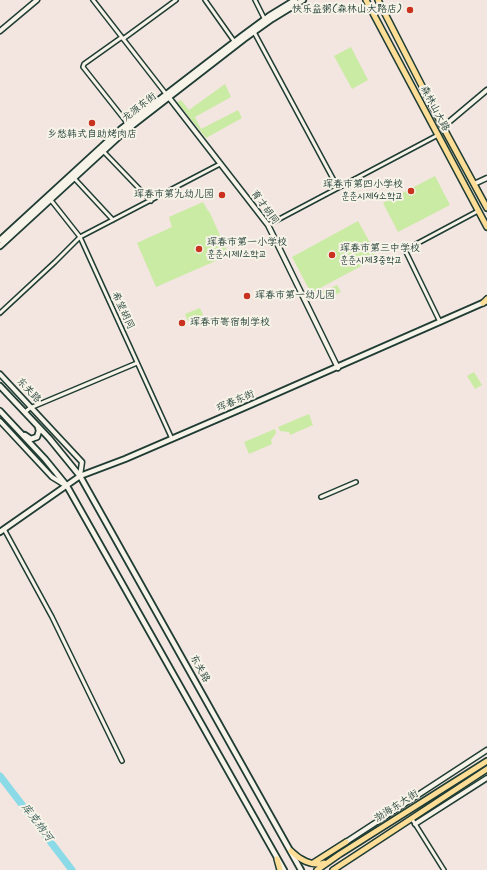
<!DOCTYPE html>
<meta charset="utf-8">
<style>
body{margin:0}
canvas{display:block;background:#f3e5df}
</style>
<canvas width="487" height="870"></canvas>
<script>
const g = document.querySelector('canvas').getContext('2d');
g.lineJoin = 'round';
function paint(path, color) {
  g.fillStyle = color;
  g.fill(path, 'evenodd');
}
function strokePath(path, color, width, dash) {
  g.strokeStyle = color;
  g.lineWidth = width;
  g.lineCap = dash ? 'butt' : 'round';
  g.setLineDash(dash || []);
  g.stroke(path);
}
function label(font, color, halo, rows, align = 'center') {
  g.font = font + ' Kalam,"LXGW WenKai TC","Poor Story",sans-serif';
  g.lineWidth = 4;
  g.setLineDash([]);
  g.textBaseline = 'middle';
  g.strokeStyle = halo;
  g.fillStyle = color;
  for (const [text, x, y, turn = 0] of rows) {
    g.save();
    g.translate(x, y);
    g.rotate((+turn || 0) * Math.PI / 180);
    g.textAlign = isNaN(turn) ? turn : align;
    if (halo) g.strokeText(text, 0, 0);
    g.fillText(text, 0, 0);
    g.restore();
  }
}
paint(new Path2D(`
 M351,47L368,80L352,89L334,56Z
 M225,84L231,97L195,117L201,129L238,110L242,118L206,138L177,102L181,100L189,110Z
 M435,176L450,205L398,232L383,203Z
 M203,202L208,211H209L229,255L156,287L137,243L172,227L169,217Z
 M358,221L378,257L311,293L292,257Z
 M337,285L341,292L326,299L322,292Z
 M200,308L203,315L188,321L185,314Z
 M474,372L482,385L475,389L467,376Z
 M309,414L313,425L290,435L289,432L280,431L278,427Z
 M275,429L276,433L271,440L272,444L249,454L244,442Z`), '#caeba4');
strokePath(new Path2D(`
 M0,776L72,870`), '#8adae7', 7);
const minor = new Path2D(`
 M93,0L166,94
 M205,0L234,41
 M255,0L265,20
 M254,32L338,188
 M122,37L84,64L83,67L128,124
 M123,39L176,0
 M103,151L151,201
 M74,178L113,220
 M50,199L80,237L172,439
 M268,225L438,135
 M0,313L55,262L80,237L220,164
 M440,322L405,250L478,211
 M25,412L30,408L137,363
 M321,497L356,482
 M4,529L52,617L122,761
 M412,819L444,870`);
const tertiary = new Path2D(`
 M0,31L37,0
 M167,95L268,225L338,368
 M443,127L487,90
 M474,184L487,178
 M0,374L82,462L80,476
 M0,421L52,477L65,485
 M415,824L487,778
 M346,842L487,750`);
const secondary = new Path2D(`
 M0,240L121,129L242,36L269,16L295,0
 M0,246L124,132L244,39L272,19L303,0
 M0,386L49,438L80,476L301,870
 M0,411L45,459L67,486L284,870
 M25,435L31,439L37,437L39,431L38,427
 M0,532L80,476L125,459L241,409L485,302`);
const primary = new Path2D(`
 M366,0L487,227
 M378,0L443,127L487,208
 M483,303L487,299`);
const trunk = new Path2D(`
 M291,851C299,859 312,867 324,863
 M277,859L280,870
 M313,863L346,842
 M317,870L340,854L487,761
 M333,870L487,769`);
strokePath(minor, '#1f3d34', 6);
strokePath(tertiary, '#1f3d34', 7);
strokePath(secondary, '#1f3d34', 8);
strokePath(primary, '#1f3d34', 8);
strokePath(trunk, '#1f3d34', 8);
strokePath(minor, '#f7f3e8', 3);
strokePath(tertiary, '#f7f3e8', 4);
strokePath(secondary, '#f7f3e8', 4.5);
strokePath(primary, '#fedd96', 5);
strokePath(trunk, '#fedd96', 5);
for (const [x, y, r, color] of [
 [410,10,4,"#c8321e"],
 [92,123,4,"#c8321e"],
 [411,191,4,"#c8321e"],
 [222,195,4,"#c8321e"],
 [199,249,4,"#c8321e"],
 [332,255,4,"#c8321e"],
 [247,296,4,"#c8321e"],
 [182,323,4,"#c8321e"]
]) {
  const dot = new Path2D();
  dot.arc(x, y, r, 0, 2 * Math.PI);
  g.fillStyle = color;
  g.fill(dot);
  strokePath(dot, '#f7f3e8', 1.5);
}
label('10px', '#1f3d34', '#f7f3e8', [
 ["快乐益粥(森林山大路店)",402,10,"right"],
 ["乡愁韩式自助烤肉店",92,135,"center"],
 ["珲春市第四小学校",403,185,"right"],
 ["훈춘시제4소학교",403,197,"right"],
 ["珲春市第九幼儿园",214,195,"right"],
 ["珲春市第一小学校",207,243],
 ["훈춘시제1소학교",207,255],
 ["珲春市第三中学校",340,249],
 ["훈춘시제3중학교",340,261],
 ["珲春市第一幼儿园",255,296],
 ["珲春市寄宿制学校",190,323]
], 'left');
label('10px', '#1f3d34', '#f7f3e8', [
 ["龙源东街",140,108,-38],
 ["森林山大路",434,109,62],
 ["育才胡同",264,208,54],
 ["希望胡同",122,311,65],
 ["东关路",28,391,47],
 ["珲春东街",236,402,-23],
 ["东关路",199,669,61],
 ["渤海东大街",397,807,-33]
]);
label('italic 11px', '#345c58', '#f7f3e8', [
 ["库克纳河",36,823,53]
]);
</script>
